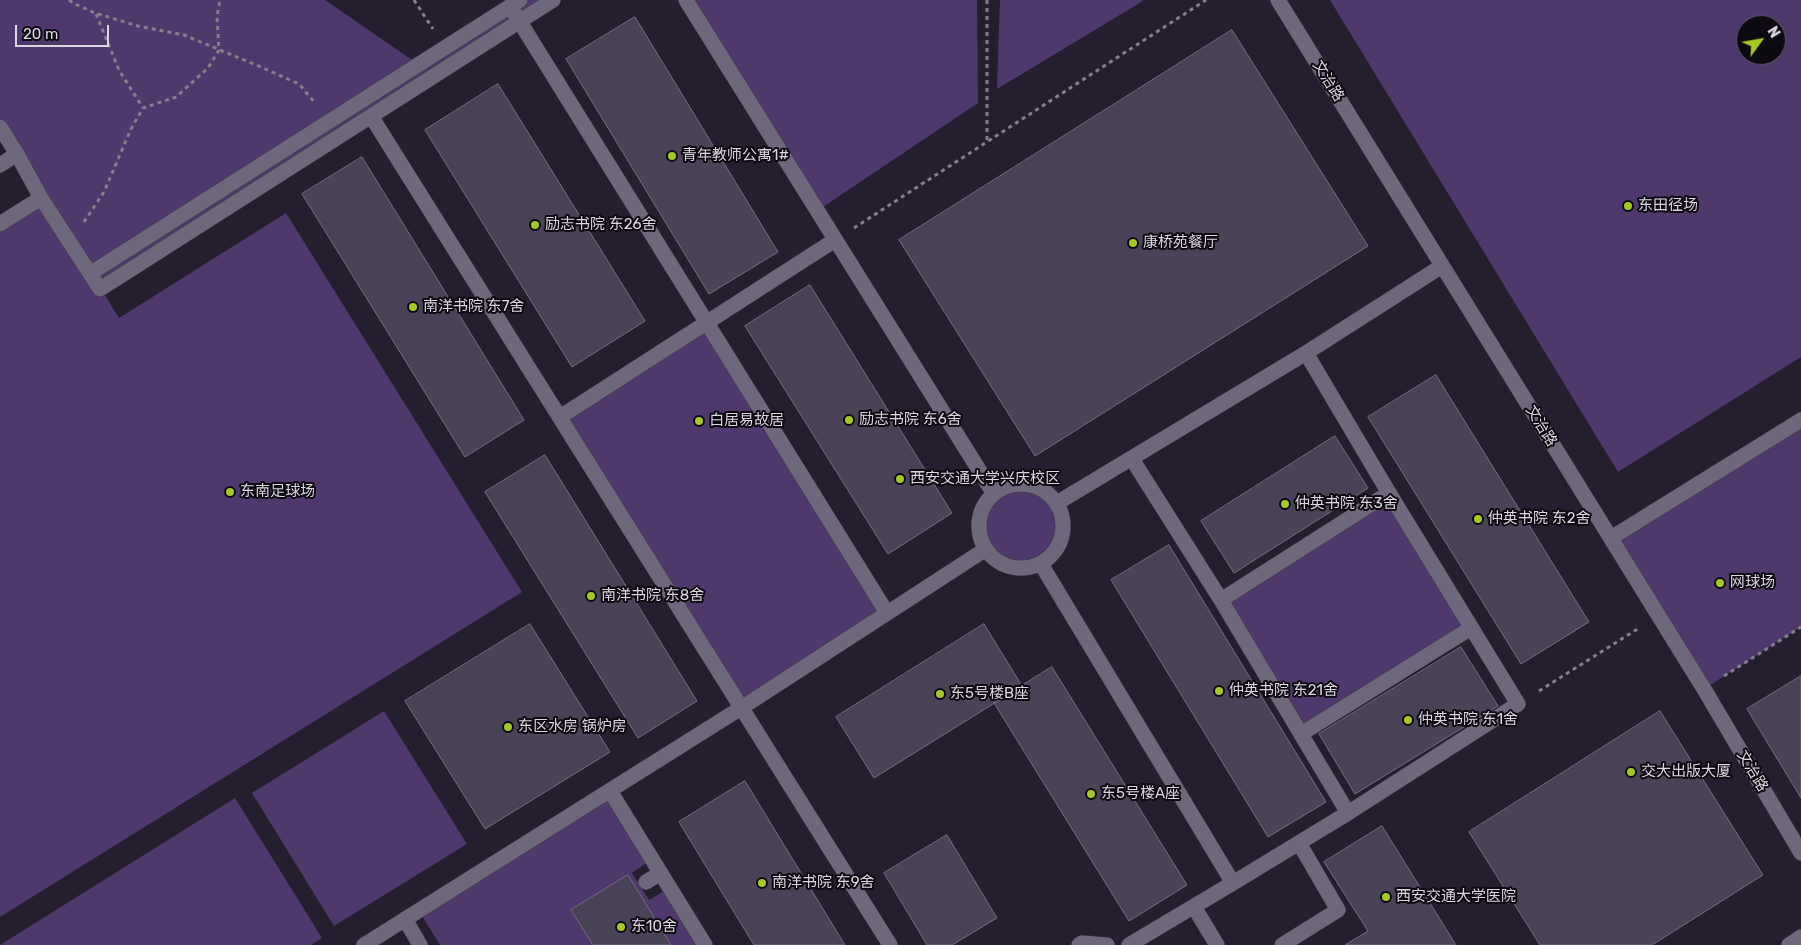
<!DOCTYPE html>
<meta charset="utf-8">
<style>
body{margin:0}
#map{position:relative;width:1801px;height:945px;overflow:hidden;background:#251e2f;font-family:Rubik,sans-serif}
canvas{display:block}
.north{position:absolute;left:1736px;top:15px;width:50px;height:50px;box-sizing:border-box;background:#0c0911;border:1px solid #5f5b65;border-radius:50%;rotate:58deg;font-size:14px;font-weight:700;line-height:20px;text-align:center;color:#dbd6e2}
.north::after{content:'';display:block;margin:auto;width:18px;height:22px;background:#a4c824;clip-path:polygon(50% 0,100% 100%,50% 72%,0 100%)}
.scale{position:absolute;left:15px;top:25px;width:94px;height:22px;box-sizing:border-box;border:2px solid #dbd6e2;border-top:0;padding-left:6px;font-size:15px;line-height:18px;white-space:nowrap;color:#dbd6e2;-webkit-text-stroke:4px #0c0911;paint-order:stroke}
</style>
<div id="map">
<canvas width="1801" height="945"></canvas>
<div class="north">N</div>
<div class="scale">20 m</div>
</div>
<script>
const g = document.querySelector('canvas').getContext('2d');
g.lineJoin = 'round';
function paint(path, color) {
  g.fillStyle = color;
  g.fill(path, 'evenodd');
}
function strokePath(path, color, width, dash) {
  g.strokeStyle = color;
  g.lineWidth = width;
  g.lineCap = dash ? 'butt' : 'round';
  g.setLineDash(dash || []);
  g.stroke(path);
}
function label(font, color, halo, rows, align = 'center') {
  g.font = font + ' Rubik,"Noto Sans SC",sans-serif';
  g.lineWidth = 4;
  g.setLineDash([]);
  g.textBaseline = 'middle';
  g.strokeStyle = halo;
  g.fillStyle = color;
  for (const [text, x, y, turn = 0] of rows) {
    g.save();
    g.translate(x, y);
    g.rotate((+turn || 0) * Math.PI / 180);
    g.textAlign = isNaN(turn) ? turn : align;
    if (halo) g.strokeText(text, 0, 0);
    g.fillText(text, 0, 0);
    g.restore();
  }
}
paint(new Path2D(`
 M0,0H325L418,64L519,0H553L101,289L119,318L286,213L522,592L0,917V224L41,198L0,129Z
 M681,0H977L978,103L817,211Z
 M1000,0H1142L1143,1L997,89Z
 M1330,0H1801V357L1618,472ZM1746,25H1776V55H1746Z
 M706,323L887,613L741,708L560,417Z
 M1801,420V627L1704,689L1611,538Z
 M979 526a42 42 0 1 1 84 0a42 42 0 1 1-84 0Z
 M1389,493L1471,628L1301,734L1221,600Z
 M384,711L467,844L334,926L252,793Z
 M610,791L652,859L632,873L649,900L669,888L705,945H440L419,911Z
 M235,798L322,938L311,945H0Z`), '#4e386c');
const building = new Path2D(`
 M635,17L778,252L709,294L566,59Z
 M1232,30L1368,246L1035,456L899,240Z
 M498,84L645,321L572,367L425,130Z
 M362,157L524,420L465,457L302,194Z
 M810,285L952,513L888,554L745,326Z
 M1436,375L1589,622L1521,664L1368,417Z
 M1335,436L1368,488L1234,573L1201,521Z
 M545,455L697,701L638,738L485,492Z
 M1169,545L1326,802L1268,837L1111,580Z
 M530,624L610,752L485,829L405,701Z
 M984,624L1022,686L874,778L836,717Z
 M1461,647L1498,706L1355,794L1319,734Z
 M1052,667L1187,885L1129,921L994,703Z
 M1801,676V798L1747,709Z
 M1660,711L1763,875L1652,945H1540L1469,832Z
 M745,781L845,945H754L679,822Z
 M1382,826L1456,945H1345L1368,931L1324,862Z
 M947,835L997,918L952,945H927L884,873Z
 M628,875L671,945H593L571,910Z`);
paint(building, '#4a4256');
strokePath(building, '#746d82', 1);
const minor = new Path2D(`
 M686,0L994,494
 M1278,0L1704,689L1801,853
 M510,6L887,613
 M371,116L890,945
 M0,127L17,154L0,165
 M17,154L41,198L100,289L553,0
 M0,224L41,198
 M91,273L520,0
 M560,417L835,240
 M1132,459L1221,600L1348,813
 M979 526a42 42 0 1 1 84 0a42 42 0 1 1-84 0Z
 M1057,503L1306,353L1442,266
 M1611,538L1801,420
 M1041,564L1233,883L1129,945
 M1221,600L1389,493
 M1301,734L1471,628
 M610,791L705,945
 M646,882L661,873
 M1233,883L1348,813L1518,704L1389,493L1306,353
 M1194,907L1217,945
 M405,919L420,945
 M364,945L741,708L986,549
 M1079,945L1082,943L1107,945
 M1282,945L1338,910L1299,843
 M1789,945L1801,937`);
strokePath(minor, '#3f3948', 16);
strokePath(new Path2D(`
 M69,0L75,4L95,13L138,26L184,35L261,67L299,84L315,103
 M414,0L433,29
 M987,0V142
 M96,14L119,70L143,108
 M84,222L104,192L131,129L143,108L176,97L208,68L219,50L217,17L220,0
 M854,228L1206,0
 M1724,676L1801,627
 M1539,691L1639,628`), '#847e8d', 3, [4, 4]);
strokePath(minor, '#6f677c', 15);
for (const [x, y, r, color] of [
 [672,156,5,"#a4c824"],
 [1628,206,5,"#a4c824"],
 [535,225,5,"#a4c824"],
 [1133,243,5,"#a4c824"],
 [413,307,5,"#a4c824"],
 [849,420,5,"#a4c824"],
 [699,421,5,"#a4c824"],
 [900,479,5,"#a4c824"],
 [230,492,5,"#a4c824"],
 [1285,504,5,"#a4c824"],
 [1478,519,5,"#a4c824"],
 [1720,583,5,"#a4c824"],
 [591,596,5,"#a4c824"],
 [1219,691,5,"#a4c824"],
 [940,694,5,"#a4c824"],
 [1408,720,5,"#a4c824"],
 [508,727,5,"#a4c824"],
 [1631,772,5,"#a4c824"],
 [1091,794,5,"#a4c824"],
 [762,883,5,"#a4c824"],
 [1386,897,5,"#a4c824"],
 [621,927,5,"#a4c824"]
]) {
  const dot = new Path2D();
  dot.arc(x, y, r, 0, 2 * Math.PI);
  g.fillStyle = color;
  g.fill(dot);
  strokePath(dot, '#0c0911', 2);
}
label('15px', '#dbd6e2', '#0c0911', [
 ["文治路",1328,81,58],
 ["文治路",1541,426,58],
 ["文治路",1752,771,59]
]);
label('15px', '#dbd6e2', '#0c0911', [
 ["青年教师公寓1#",682,156],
 ["东田径场",1638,206],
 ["励志书院 东26舍",545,225],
 ["康桥苑餐厅",1143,243],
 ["南洋书院 东7舍",423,307],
 ["励志书院 东6舍",859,420],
 ["白居易故居",709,421],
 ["西安交通大学兴庆校区",910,479],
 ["东南足球场",240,492],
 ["仲英书院 东3舍",1295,504],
 ["仲英书院 东2舍",1488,519],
 ["网球场",1730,583],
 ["南洋书院 东8舍",601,596],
 ["仲英书院 东21舍",1229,691],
 ["东5号楼B座",950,694],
 ["仲英书院 东1舍",1418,720],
 ["东区水房 锅炉房",518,727],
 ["交大出版大厦",1641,772],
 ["东5号楼A座",1101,794],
 ["南洋书院 东9舍",772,883],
 ["西安交通大学医院",1396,897],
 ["东10舍",631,927]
], 'left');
</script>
